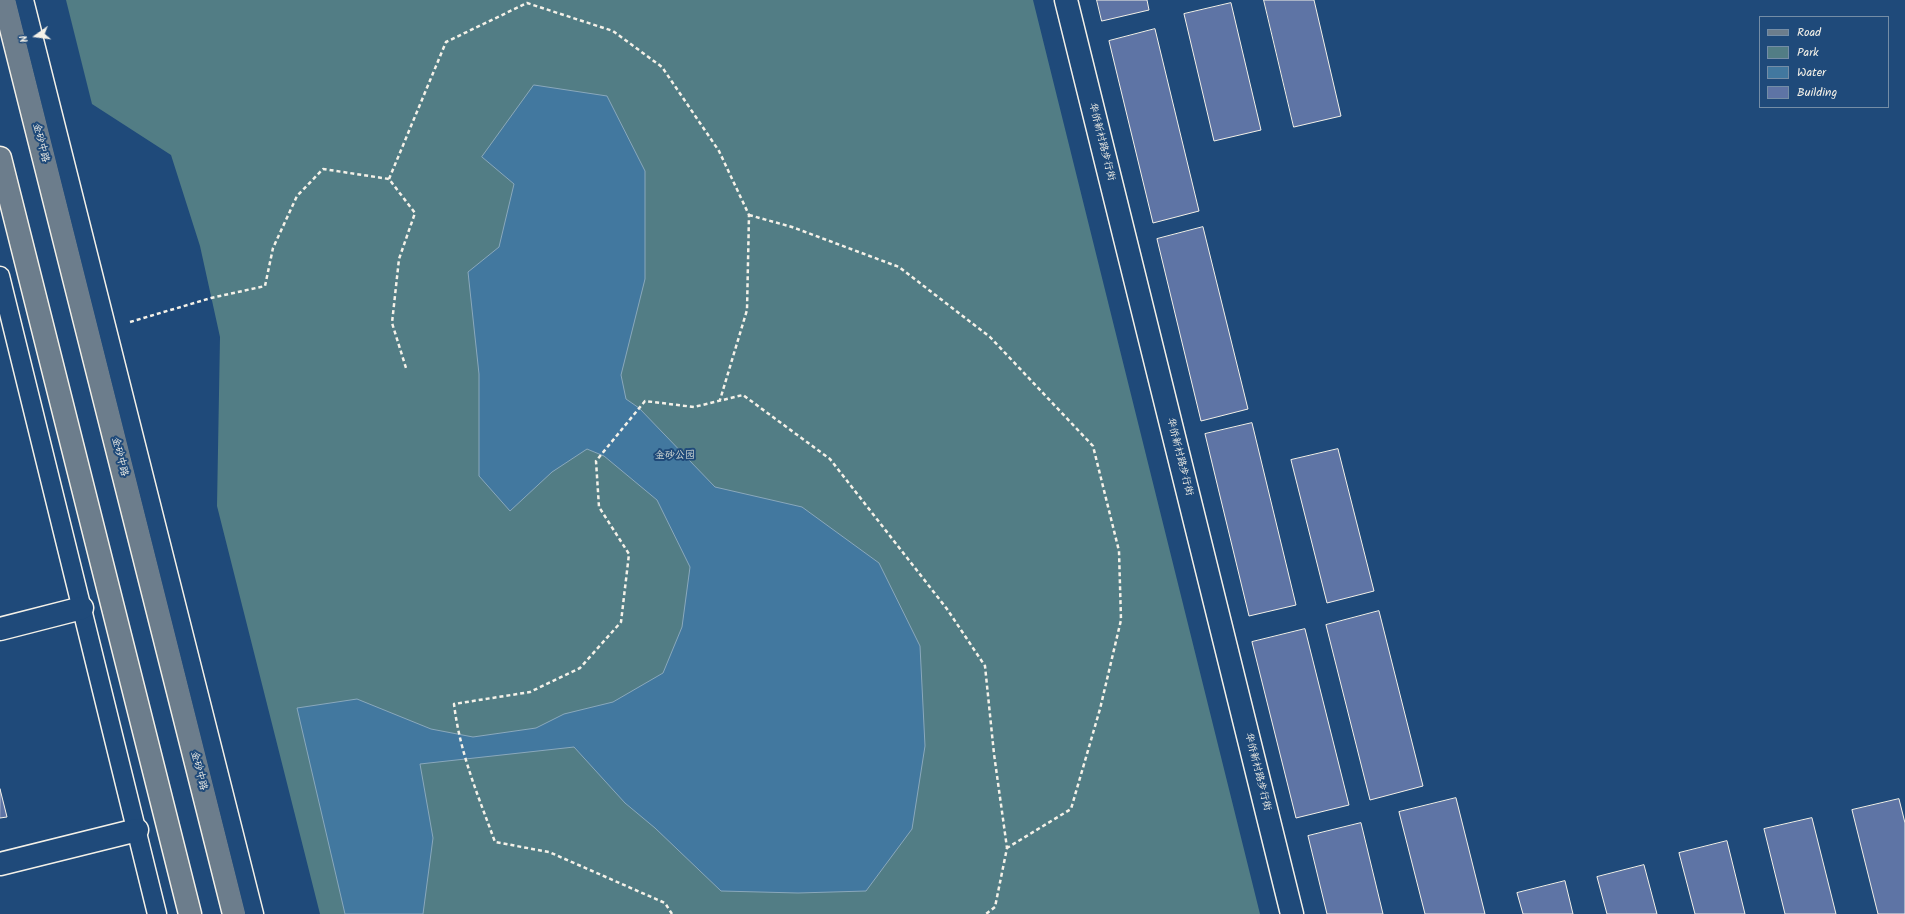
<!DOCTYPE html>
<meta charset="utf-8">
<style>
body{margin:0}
#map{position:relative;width:1905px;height:914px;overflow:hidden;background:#1f4a7a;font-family:Kalam,sans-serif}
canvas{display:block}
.legend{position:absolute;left:1759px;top:16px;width:130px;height:92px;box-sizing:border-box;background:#1f4a7a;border:1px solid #748da6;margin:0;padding:5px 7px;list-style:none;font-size:12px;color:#f4f1e8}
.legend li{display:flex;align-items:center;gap:8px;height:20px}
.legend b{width:20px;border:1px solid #748da6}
.north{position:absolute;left:16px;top:16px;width:40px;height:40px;-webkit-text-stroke:3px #1f4a7a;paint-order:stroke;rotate:256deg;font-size:11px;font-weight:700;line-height:16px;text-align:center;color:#f4f1e8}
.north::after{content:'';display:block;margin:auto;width:14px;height:18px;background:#f4f1e8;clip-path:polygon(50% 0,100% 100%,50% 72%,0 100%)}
</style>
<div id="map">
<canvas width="1905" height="914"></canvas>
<ul class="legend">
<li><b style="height:5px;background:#6c7d8c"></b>Road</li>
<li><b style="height:11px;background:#527d85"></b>Park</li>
<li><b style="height:11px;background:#42789f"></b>Water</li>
<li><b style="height:11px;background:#5e74a5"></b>Building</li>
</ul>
<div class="north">N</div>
</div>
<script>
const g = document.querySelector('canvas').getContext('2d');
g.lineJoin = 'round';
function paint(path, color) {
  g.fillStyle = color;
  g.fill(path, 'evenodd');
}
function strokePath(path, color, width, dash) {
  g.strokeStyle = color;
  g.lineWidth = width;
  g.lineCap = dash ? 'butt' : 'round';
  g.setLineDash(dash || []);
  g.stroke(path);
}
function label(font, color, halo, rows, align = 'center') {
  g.font = font + ' Kalam,"LXGW WenKai TC",sans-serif';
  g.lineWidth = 4;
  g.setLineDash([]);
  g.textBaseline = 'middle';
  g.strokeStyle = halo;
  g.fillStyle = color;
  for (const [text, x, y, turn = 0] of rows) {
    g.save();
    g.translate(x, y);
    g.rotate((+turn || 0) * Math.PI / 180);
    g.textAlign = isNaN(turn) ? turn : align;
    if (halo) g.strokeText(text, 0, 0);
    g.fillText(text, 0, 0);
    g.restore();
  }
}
paint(new Path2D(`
 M66,0H1033L1260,914H320L217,506L220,337L200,246L171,155L92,104Z`), '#527d85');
const water = new Path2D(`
 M534,85L607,96L645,171V279L621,375L626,399L639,408L715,487L802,507L879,563L920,646L925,746L912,829L866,891L798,893L721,891L655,828L625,803L574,747L420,764L433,838L423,914H345L297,708L357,699L431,729L473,737L536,728L564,714L613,702L663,673L682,627L690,567L657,500L604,456L587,449L552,472L510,511L479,476V374L468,272L499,247L514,184L482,157Z`);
paint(water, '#42789f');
strokePath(water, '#89a8bc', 1);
const building = new Path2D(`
 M1097,0H1147L1149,10L1102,21Z
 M1264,0H1314L1341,116L1294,127Z
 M1231,3L1261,130L1214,141L1184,14Z
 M1155,29L1199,211L1153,223L1109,41Z
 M1203,227L1248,409L1201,421L1157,239Z
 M1252,423L1296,605L1249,616L1205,434Z
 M1338,449L1374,591L1327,603L1291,460Z
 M1379,611L1423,786L1370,800L1326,625Z
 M1305,629L1349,805L1296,818L1252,642Z
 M0,789L7,817L0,818Z
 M1456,798L1485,914H1425L1399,812Z
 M1899,799L1905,823V914H1878L1852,810Z
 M1812,818L1836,914H1785L1764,829Z
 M1361,823L1383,914H1327L1308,836Z
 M1727,841L1745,914H1695L1679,853Z
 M1644,865L1657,914H1607L1597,877Z
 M1565,881L1573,914H1523L1517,893Z`);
paint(building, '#5e74a5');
strokePath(building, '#f4f1e8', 1);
const service = new Path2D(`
 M24,0L254,914
 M0,276L157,914`);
const pedestrian = new Path2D(`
 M1066,0L1292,914`);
const minor = new Path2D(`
 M0,629L82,608
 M0,864L137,830`);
const primary = new Path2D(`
 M4,0L234,914
 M0,158L190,914`);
strokePath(service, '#f4f1e8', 21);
strokePath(pedestrian, '#f4f1e8', 25);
strokePath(minor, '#f4f1e8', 25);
strokePath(primary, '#f4f1e8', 25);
strokePath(new Path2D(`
 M389,179L446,42L527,3L613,31L662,67L719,151L749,215L747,310L720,400
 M749,215L792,227L899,267L990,337L1093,446L1119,551L1121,620L1100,709L1071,809L1007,848
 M130,322L211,298L265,286L273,248L297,196L323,169L389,179L415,213L399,259L392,323L406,368
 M672,914L665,903L549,852L495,842C478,795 460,754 454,704L530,692L580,668L621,622L629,554L599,507L596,461L645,401L694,407L743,395L830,459L947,609L985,666L994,754L1007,848L995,907L986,914`), '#f4f1e8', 2.5, [4, 3]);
strokePath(service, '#1f4a7a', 18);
strokePath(pedestrian, '#1f4a7a', 22);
strokePath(minor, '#1f4a7a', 22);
strokePath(primary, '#6c7d8c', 22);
label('10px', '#f4f1e8', '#1f4a7a', [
 ["华侨新村路步行街",1101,142,76],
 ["金砂中路",40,143,76],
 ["金砂中路",119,457,76],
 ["华侨新村路步行街",1179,457,76],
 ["金砂中路",198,771,76],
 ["华侨新村路步行街",1257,772,76]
]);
label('10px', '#dce0d9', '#1f4a7a', [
 ["金砂公园",675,456]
]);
</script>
